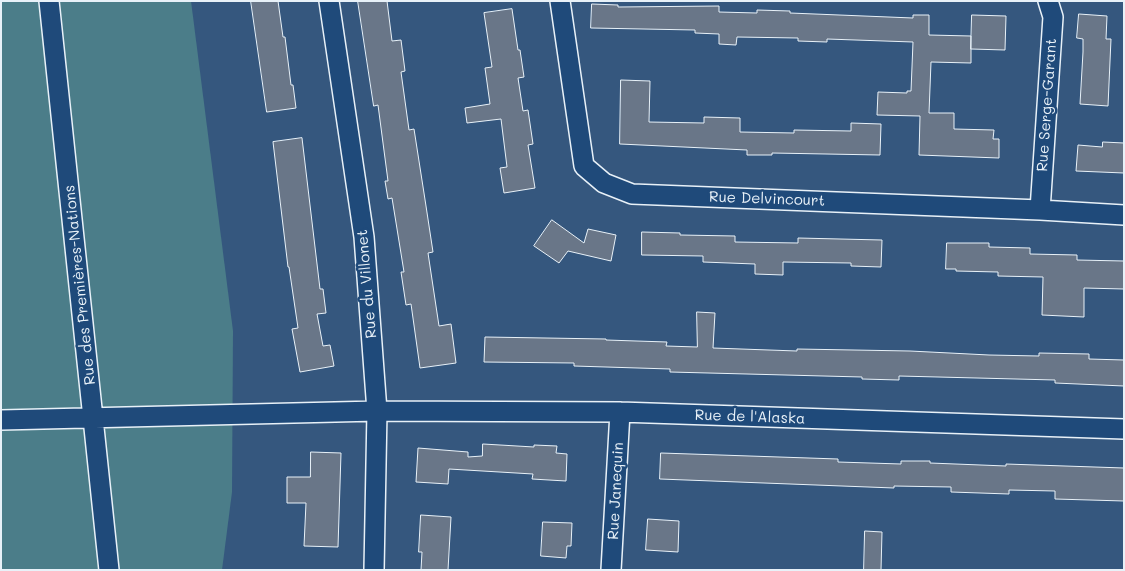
<!DOCTYPE html>
<meta charset="utf-8">
<style>
body{margin:0}
#map{position:relative;width:1125px;height:571px;overflow:hidden;background:#35577e;font-family:Mali,sans-serif}
canvas{display:block}
.frame{position:absolute;inset:0;border:2px solid #e8f1f8;pointer-events:none}
</style>
<div id="map">
<canvas width="1125" height="571"></canvas>
<div class="frame"></div>
</div>
<script>
const g = document.querySelector('canvas').getContext('2d');
g.lineJoin = 'round';
function paint(path, color) {
  g.fillStyle = color;
  g.fill(path, 'evenodd');
}
function strokePath(path, color, width, dash) {
  g.strokeStyle = color;
  g.lineWidth = width;
  g.lineCap = dash ? 'butt' : 'round';
  g.setLineDash(dash || []);
  g.stroke(path);
}
function label(font, color, halo, rows, align = 'center') {
  g.font = font + ' Mali,sans-serif';
  g.lineWidth = 5;
  g.setLineDash([]);
  g.textBaseline = 'middle';
  g.strokeStyle = halo;
  g.fillStyle = color;
  for (const [text, x, y, turn = 0] of rows) {
    g.save();
    g.translate(x, y);
    g.rotate((+turn || 0) * Math.PI / 180);
    g.textAlign = isNaN(turn) ? turn : align;
    if (halo) g.strokeText(text, 0, 0);
    g.fillText(text, 0, 0);
    g.restore();
  }
}
paint(new Path2D(`
 M1,1H191L233,331L232,492L222,570H1Z`), '#4b7d89');
const building = new Path2D(`
 M251,1H278L283,37H285L291,85H293L296,108L267,112Z
 M358,1H387L392,41L401,40L405,71L401,72L409,130L414,129L426,206L433,252L428,253L439,326L451,324L456,363L420,368L411,304L406,305L401,272H404L392,198L388,199L385,181H388L378,105L374,106Z
 M592,4L618,5V7L719,6V12L757,13V10L790,11V13L913,18V15H929V35L971,36V63L931,62L929,113H954V129L994,130L993,139H999V158L919,155L920,116L877,115L878,92L907,93V91H911L913,42L827,39V42L798,41V38L737,37L736,45L719,44V34L695,33V30L591,28Z
 M512,9L518,50H520L524,77L518,78L523,111L528,110L533,144L528,145L535,188L504,193L500,168L507,167L501,119L467,123L465,108L490,104L485,68L492,67L484,13Z
 M1079,14L1107,16L1106,39H1111L1108,106L1080,104L1083,52V39L1077,38Z
 M972,15L1006,16L1005,50L971,49Z
 M621,80L650,81L649,122L704,123V117L740,118V132L794,133V130L851,131V123L881,124L880,155L772,153V155H747V150L620,144Z
 M302,138L320,289H323L326,313L317,314L323,346L330,345L334,366L300,372L292,329L298,328L289,267H288L273,142Z
 M1103,142L1124,143V173L1076,171L1078,145L1102,147Z
 M552,220L584,243L588,229L616,235L611,261L568,251L559,263L534,246Z
 M642,232L680,233V235L735,236V242L798,243V238L882,240L881,267L851,266V263L783,262V275L755,274V264L703,262V256L642,255Z
 M947,243H989V247L1030,248V254L1077,255V260L1124,261V289L1084,288V317L1042,315L1043,277L998,276V272L956,271V269H946Z
 M697,312L715,313L713,348L797,351V349L910,351L989,355L1039,356V353L1089,354V359L1124,360V386L1055,383V380L899,376V380L862,379V377L670,372V369L574,366V363L484,362L485,337L606,339V340L667,342L666,346L697,347Z
 M483,444L534,447V445L557,446L556,453L567,454L566,481L532,479L533,474L449,469L448,484L416,482L418,448L468,452V457L482,456Z
 M311,452L341,453L338,547L304,546L306,503H287V477H310Z
 M661,453L838,459V462L901,464V461H930V463L1006,466V464L1124,468V501L1055,499V491L1009,490V494L951,492V487L894,486V488L660,479Z
 M421,515L451,517L448,570H421L422,552H419Z
 M648,519L679,521L678,552L646,550Z
 M543,522L572,523L571,546H567L566,558L541,556Z
 M865,531L882,532L881,570H864Z`);
paint(building, '#697688');
strokePath(building, '#e8f1f8', 1);
const minor = new Path2D(`
 M49,1L109,570
 M329,1L364,237L377,411L374,570
 M560,1L584,166L604,183L632,194L1040,210L1124,215
 M1040,210L1053,17L1048,1
 M1,420L377,411L620,412L1124,429
 M611,570L620,412`);
strokePath(minor, '#e8f1f8', 22);
strokePath(minor, '#1f4a7a', 19);
label('15px', '#e8f1f8', '#1f4a7a', [
 ["Rue Serge-Garant",1047,105,-86],
 ["Rue Delvincourt",767,199,2],
 ["Rue du Villonet",367,284,-95],
 ["Rue des Premières-Nations",80,285,-96],
 ["Rue de l'Alaska",750,417,2],
 ["Rue Janequin",616,491,-87]
]);
</script>
